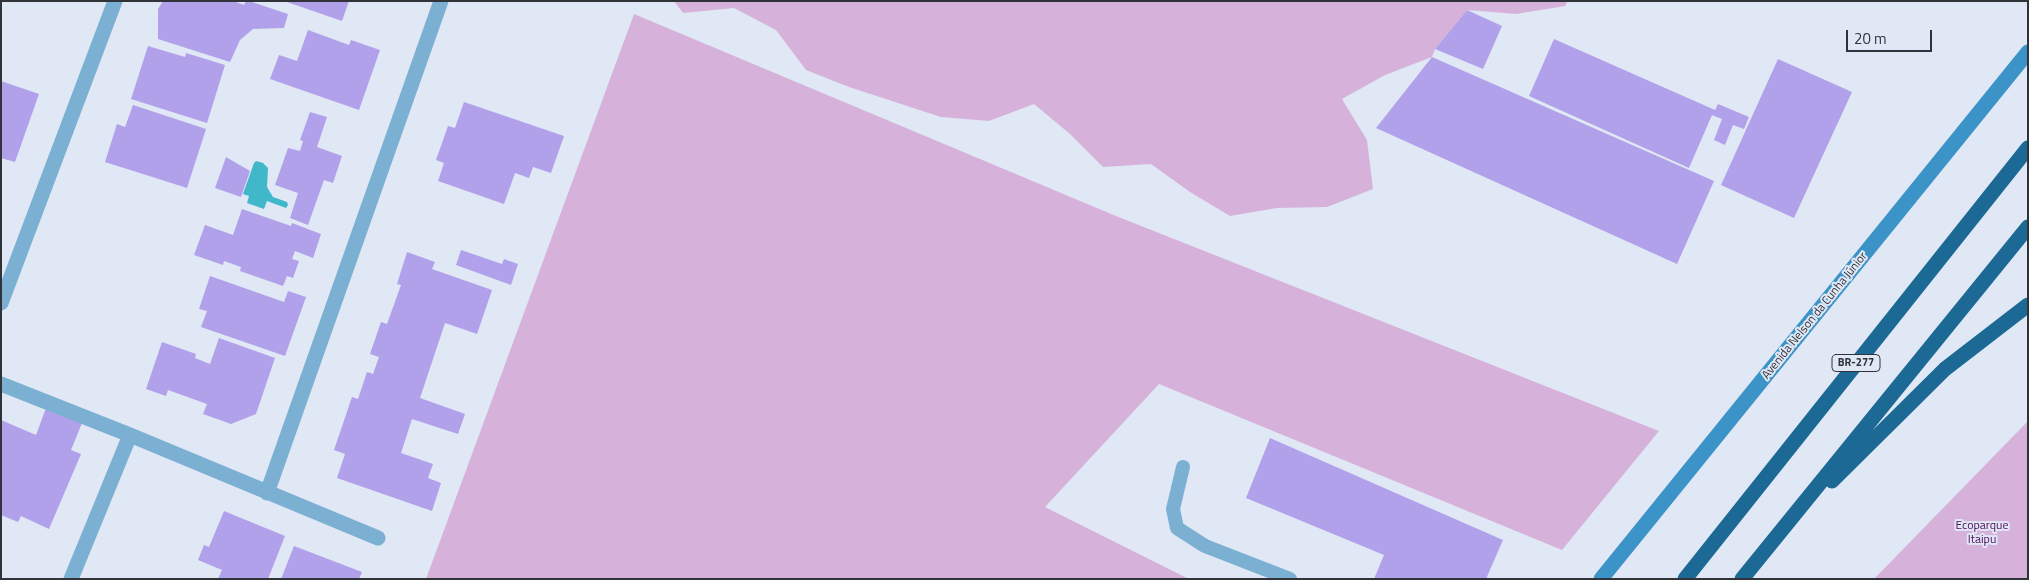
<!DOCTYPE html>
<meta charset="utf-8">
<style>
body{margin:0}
#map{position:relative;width:2029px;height:580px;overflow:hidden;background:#e0e7f5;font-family:"Titillium Web",sans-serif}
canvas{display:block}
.frame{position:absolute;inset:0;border:2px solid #303338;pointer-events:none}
.scale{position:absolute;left:1846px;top:30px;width:86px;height:22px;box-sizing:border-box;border:2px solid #303338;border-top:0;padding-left:6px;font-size:15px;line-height:18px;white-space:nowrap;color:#303338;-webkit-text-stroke:4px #e0e7f5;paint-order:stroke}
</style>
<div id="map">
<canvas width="2029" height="580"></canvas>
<div class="frame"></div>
<div class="scale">20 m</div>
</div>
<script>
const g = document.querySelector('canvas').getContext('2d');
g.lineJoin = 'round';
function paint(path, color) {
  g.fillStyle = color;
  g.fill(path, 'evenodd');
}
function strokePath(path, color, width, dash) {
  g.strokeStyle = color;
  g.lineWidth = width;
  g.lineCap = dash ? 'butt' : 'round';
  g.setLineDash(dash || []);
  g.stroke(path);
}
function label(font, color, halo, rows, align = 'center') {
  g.font = font + ' "Titillium Web",sans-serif';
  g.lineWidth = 4;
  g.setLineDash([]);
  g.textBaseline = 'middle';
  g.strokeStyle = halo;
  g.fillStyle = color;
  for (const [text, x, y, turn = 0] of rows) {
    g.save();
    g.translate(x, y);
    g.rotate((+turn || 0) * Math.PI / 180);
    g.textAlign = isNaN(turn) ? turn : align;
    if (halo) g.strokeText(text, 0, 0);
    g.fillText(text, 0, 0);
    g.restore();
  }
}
paint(new Path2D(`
 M674,1H1568L1565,6L1516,14L1467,10L1435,49L1432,57L1385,75L1342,99L1367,140L1373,189L1327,207L1277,208L1230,216L1190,192L1151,164L1103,167L1070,134L1034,104L989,121L941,117L849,87L806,70L776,30L734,8L683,13Z
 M634,14L1116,216L1659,431L1562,550L1159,384L1045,507L1189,579H426Z
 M2028,421V579H1874Z`), '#d6b2db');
paint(new Path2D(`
 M256,161L263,163L268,168L267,187L273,197L287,202L288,205L286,208L267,201L264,209L247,203L249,196L243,194L254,163Z`), '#41b7ca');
paint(new Path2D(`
 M163,1H233L244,5L246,1H249L288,14L284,28L253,29L240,40L230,62L158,39V9Z
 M284,1H349L342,21Z
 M1467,10L1502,26L1483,69L1435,49Z
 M308,30L349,45L351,40L380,50L359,110L270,79L279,55L297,61Z
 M1554,39L1715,110L1718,104L1749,117L1744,129L1733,125L1725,145L1714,140L1722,119L1712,115L1689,168L1529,96Z
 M148,46L185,57L186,53L225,65L207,123L131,99Z
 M1432,57L1714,181L1677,264L1376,128Z
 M1778,59L1852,92L1794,218L1721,185Z
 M1,81L39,94L15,162L1,158Z
 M464,102L564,136L551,173L533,167L529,178L515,173L504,204L438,181L444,163L436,160L448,126L455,128Z
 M133,105L206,129L187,188L105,162L117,124L125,127Z
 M310,112L327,117L317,147L342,156L333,183L324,180L308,225L290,218L298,193L275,185L288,148L300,151L303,141L300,140Z
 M226,157L250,171L241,197L215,188Z
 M242,209L291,226L292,223L321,234L313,258L295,251L292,259L299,261L293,278L287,276L283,286L240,271L241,267L224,261L223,265L194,255L205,225L233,235Z
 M461,250L502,264L504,259L518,264L511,285L456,265Z
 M407,252L435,262L432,269L492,290L477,334L445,323L420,398L465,414L458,434L412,419L401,453L433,464L428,478L441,483L432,511L337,478L345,454L334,450L352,397L358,399L367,372L373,374L379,357L370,354L381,322L387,324L401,285L397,284Z
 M210,276L284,302L288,291L306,297L285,356L201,327L207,311L199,309Z
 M219,338L275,358L256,414L231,424L203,414L207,404L168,390L166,396L146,389L162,342L196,354L195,358L210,364Z
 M46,408L82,423L71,450L81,454L49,529L21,516L18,522L1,515V420L36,435Z
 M1270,438L1503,540L1486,579H1374L1384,555L1246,498Z
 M224,511L285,536L268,579H218L222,570L198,560L204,545L209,547Z
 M294,546L362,572L359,579H281Z`), '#b1a1ea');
strokePath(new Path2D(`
 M1183,467L1173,509L1177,528L1205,546L1290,579`), '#7cb0d3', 14);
strokePath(new Path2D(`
 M1,303L115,1
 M1,384L130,435L378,538
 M267,493L441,1
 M71,579L130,435`), '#7cb0d3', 15);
strokePath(new Path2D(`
 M1601,579L2028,52`), '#3c93c7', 15);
strokePath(new Path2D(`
 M1832,481L1945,369L2028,305
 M1685,579L2028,148
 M1742,579L2028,227`), '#1b6994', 15);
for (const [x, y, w] of [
 [1856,363,48]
]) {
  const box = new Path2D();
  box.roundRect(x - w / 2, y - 8.5, w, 17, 4);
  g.fillStyle = '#e0e7f5';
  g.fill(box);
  strokePath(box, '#303338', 1);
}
label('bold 11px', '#303338', null, [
 ["BR-277",1856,363]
]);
label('12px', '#303338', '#e0e7f5', [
 ["Avenida Nelson da Cunha Júnior",1815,316,-51]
]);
label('12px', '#4f0b59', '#e0e7f5', [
 ["Ecoparque",1982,526],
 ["Itaipu",1982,540]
]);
</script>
